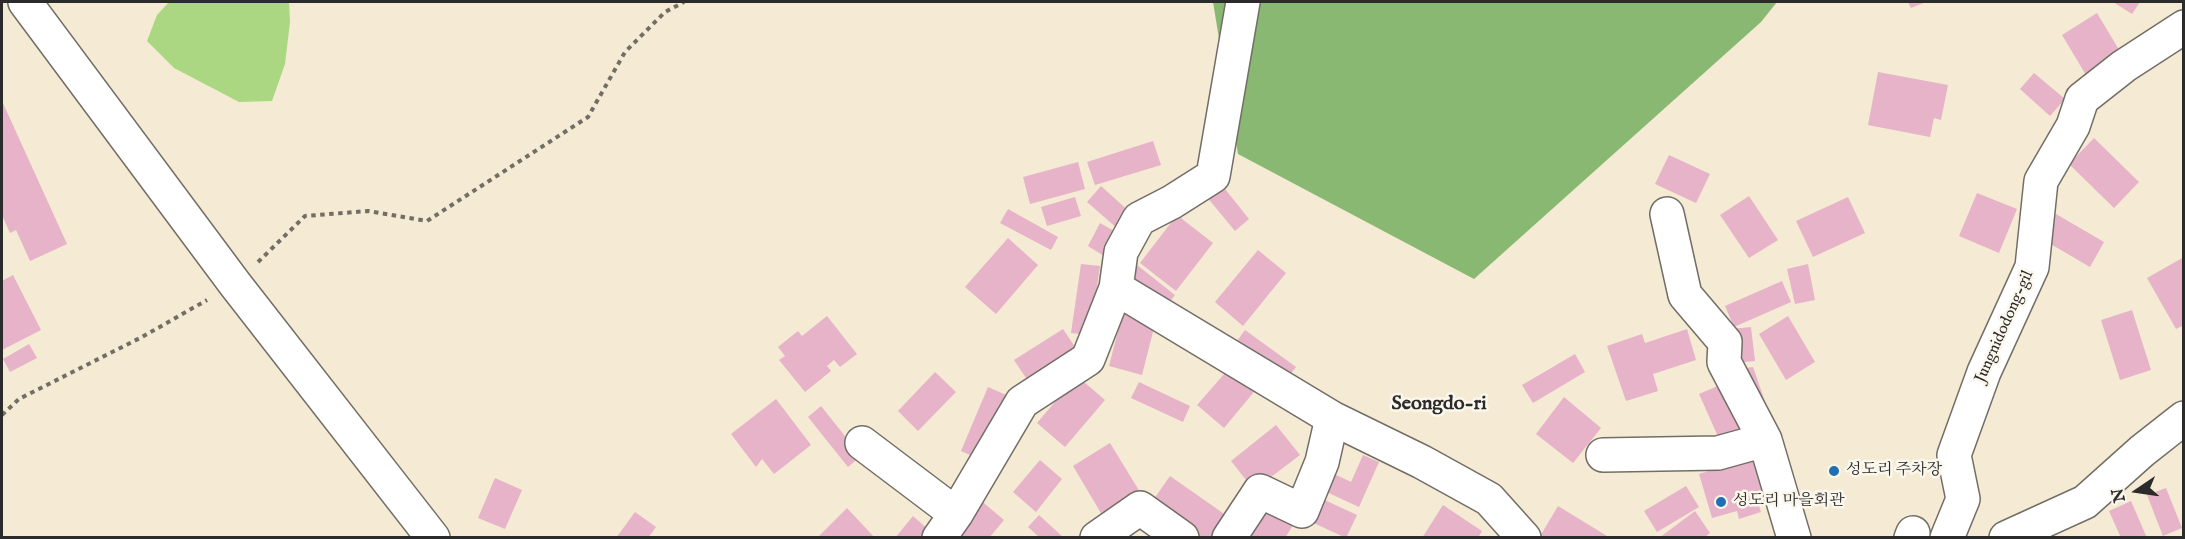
<!DOCTYPE html>
<meta charset="utf-8">
<style>
body{margin:0}
#map{position:relative;width:2185px;height:539px;overflow:hidden;background:#f5ead4;font-family:"IM FELL English",serif}
canvas{display:block}
.frame{position:absolute;inset:0;border:3px solid #2b2b2b;pointer-events:none}
.north{position:absolute;left:2107px;top:461px;width:60px;height:60px;-webkit-text-stroke:4px #fbf7ec;paint-order:stroke;rotate:257deg;font-size:16px;font-weight:700;line-height:24px;text-align:center;color:#2b2b2b}
.north::after{content:'';display:block;margin:auto;width:21px;height:27px;background:#2b2b2b;clip-path:polygon(50% 0,100% 100%,50% 72%,0 100%)}
</style>
<div id="map">
<canvas width="2185" height="539"></canvas>
<div class="frame"></div>
<div class="north">N</div>
</div>
<script>
const g = document.querySelector('canvas').getContext('2d');
g.lineJoin = 'round';
function paint(path, color) {
  g.fillStyle = color;
  g.fill(path, 'evenodd');
}
function strokePath(path, color, width, dash) {
  g.strokeStyle = color;
  g.lineWidth = width;
  g.lineCap = dash ? 'butt' : 'round';
  g.setLineDash(dash || []);
  g.stroke(path);
}
function label(font, color, halo, rows, align = 'center') {
  g.font = font + ' "IM FELL English","Noto Serif KR",serif';
  g.lineWidth = 5;
  g.setLineDash([]);
  g.textBaseline = 'middle';
  g.strokeStyle = halo;
  g.fillStyle = color;
  for (const [text, x, y, turn = 0] of rows) {
    g.save();
    g.translate(x, y);
    g.rotate((+turn || 0) * Math.PI / 180);
    g.textAlign = isNaN(turn) ? turn : align;
    if (halo) g.strokeText(text, 0, 0);
    g.fillText(text, 0, 0);
    g.restore();
  }
}
paint(new Path2D(`
 M169,2H289L290,22L285,64L272,101L239,102L174,68L147,41L157,15Z`), '#abd783');
paint(new Path2D(`
 M1213,2H1777L1761,22L1474,279L1238,154Z`), '#88b871');
paint(new Path2D(`
 M1908,2H1926L1911,8Z
 M2113,2H2140L2132,14Z
 M2097,13L2124,58L2089,80L2062,35Z
 M1878,72L1948,85L1941,120L1934,118L1930,137L1868,125Z
 M2034,73L2065,99L2050,116L2020,89Z
 M2,101L67,244L30,261L16,230L10,233L2,215Z
 M2094,138L2139,182L2114,208L2069,164Z
 M1153,141L1161,165L1095,185L1087,162Z
 M1669,155L1710,174L1696,203L1655,184Z
 M1078,162L1085,189L1030,204L1023,177Z
 M1221,184L1249,219L1235,231L1206,196Z
 M1101,186L1132,214L1118,229L1087,202Z
 M1977,193L2017,209L1999,253L1959,236Z
 M1749,196L1778,240L1749,258L1720,215Z
 M1075,197L1081,216L1047,226L1041,207Z
 M1848,197L1865,233L1813,257L1796,221Z
 M1008,209L1058,237L1051,250L1000,223Z
 M2056,214L2104,242L2090,267L2042,239Z
 M1177,215L1213,243L1176,291L1140,263Z
 M1100,223L1116,232L1104,256L1088,246Z
 M1008,238L1038,265L996,314L965,287Z
 M1258,250L1286,273L1243,326L1215,302Z
 M2184,257V325L2176,329L2147,278Z
 M1081,264L1100,266L1090,335L1071,333Z
 M1808,264L1815,300L1795,304L1787,269Z
 M1137,265L1175,295L1164,309L1127,279Z
 M13,275L41,330L2,350V281Z
 M1782,281L1791,302L1734,327L1725,306Z
 M2132,310L2151,370L2120,380L2101,320Z
 M1123,312L1156,320L1142,375L1109,366Z
 M827,316L857,354L840,367L834,360L827,366L831,371L805,392L779,360L785,356L778,347L798,331L802,336Z
 M1788,316L1815,362L1786,380L1759,334Z
 M1751,327L1755,361L1735,363L1731,329Z
 M1063,329L1079,353L1030,384L1014,360Z
 M1687,329L1696,360L1653,374L1658,391L1626,401L1607,346L1642,334L1645,343Z
 M1245,330L1296,367L1282,385L1232,348Z
 M29,344L37,358L10,372L3,359Z
 M1575,354L1585,372L1533,403L1522,385Z
 M1232,365L1258,387L1224,428L1197,405Z
 M1753,367L1769,413L1735,370Z
 M935,372L956,392L918,431L898,411Z
 M1077,376L1105,400L1065,447L1037,423Z
 M1139,382L1190,406L1183,422L1131,398Z
 M1727,382L1751,433L1720,441L1699,394Z
 M988,387L1006,395L979,459L961,451Z
 M1564,397L1601,428L1573,463L1536,434Z
 M776,399L811,445L774,474L762,459L756,467L731,434Z
 M821,406L861,456L848,467L808,417Z
 M1276,425L1300,455L1254,490L1231,461Z
 M1110,443L1143,497L1105,520L1073,466Z
 M1363,455L1379,462L1359,507L1320,489L1328,471L1351,482Z
 M1762,455L1775,498L1758,503L1761,512L1739,519L1737,511L1712,518L1699,474Z
 M1040,460L1062,479L1036,512L1013,492Z
 M1170,476L1230,518L1216,538H1194L1149,506Z
 M495,478L522,490L505,529L478,518Z
 M1686,486L1699,507L1657,532L1644,511Z
 M2166,488L2182,528L2163,536L2147,495Z
 M1316,496L1357,515L1346,538L1305,519Z
 M979,499L1004,520L989,538H947Z
 M2131,501L2147,538H2121L2109,511Z
 M1264,504L1295,522L1285,538H1244Z
 M1443,505L1482,531L1478,538H1422Z
 M1558,506L1607,536L1605,538H1539Z
 M847,508L875,538H817Z
 M1695,511L1710,533L1704,538H1659Z
 M635,512L656,527L648,538H616Z
 M1039,515L1064,538H1040L1028,527Z
 M913,516L930,531L924,538H895Z`), '#e6b3c9');
const minor = new Path2D(`
 M25,2L235,284L433,538
 M1667,214L1685,295L1725,342L1724,362L1765,440
 M1116,288L1332,418L1422,462L1489,499L1524,538
 M862,443L956,514
 M1603,455L1718,453L1765,440L1794,538
 M939,538L956,514L1022,402L1088,359L1116,288L1121,252L1139,219L1172,202L1213,176L1243,2
 M1097,538L1140,508L1182,538
 M1229,538L1260,491L1302,511L1322,462L1332,418
 M1911,538L1913,533
 M1947,538L1963,499L1954,455L1984,372L2032,267L2041,181L2073,126L2082,99L2124,66L2184,27
 M2006,538L2085,502L2142,451L2184,418`);
strokePath(minor, '#726e66', 36);
strokePath(new Path2D(`
 M258,262L305,216L368,211L427,221L588,117L625,52L665,12L684,2
 M2,415L19,399L142,337L207,300`), '#726e66', 4, [4.5, 4.5]);
strokePath(minor, '#fff', 33);
for (const [x, y, r, color] of [
 [1834,471,6,"#1f6fb2"],
 [1721,502,6,"#1f6fb2"]
]) {
  const dot = new Path2D();
  dot.arc(x, y, r, 0, 2 * Math.PI);
  g.fillStyle = color;
  g.fill(dot);
  strokePath(dot, '#fbf7ec', 2);
}
label('16px', '#2b2b2b', '#fbf7ec', [
 ["Jungnidodong-gil",2005,327,-66]
]);
label('16px', '#2b2b2b', '#fbf7ec', [
 ["성도리 주차장",1846,471],
 ["성도리 마을회관",1733,502]
], 'left');
label('bold 20px', '#2b2b2b', '#fbf7ec', [
 ["Seongdo-ri",1439,405]
]);
</script>
